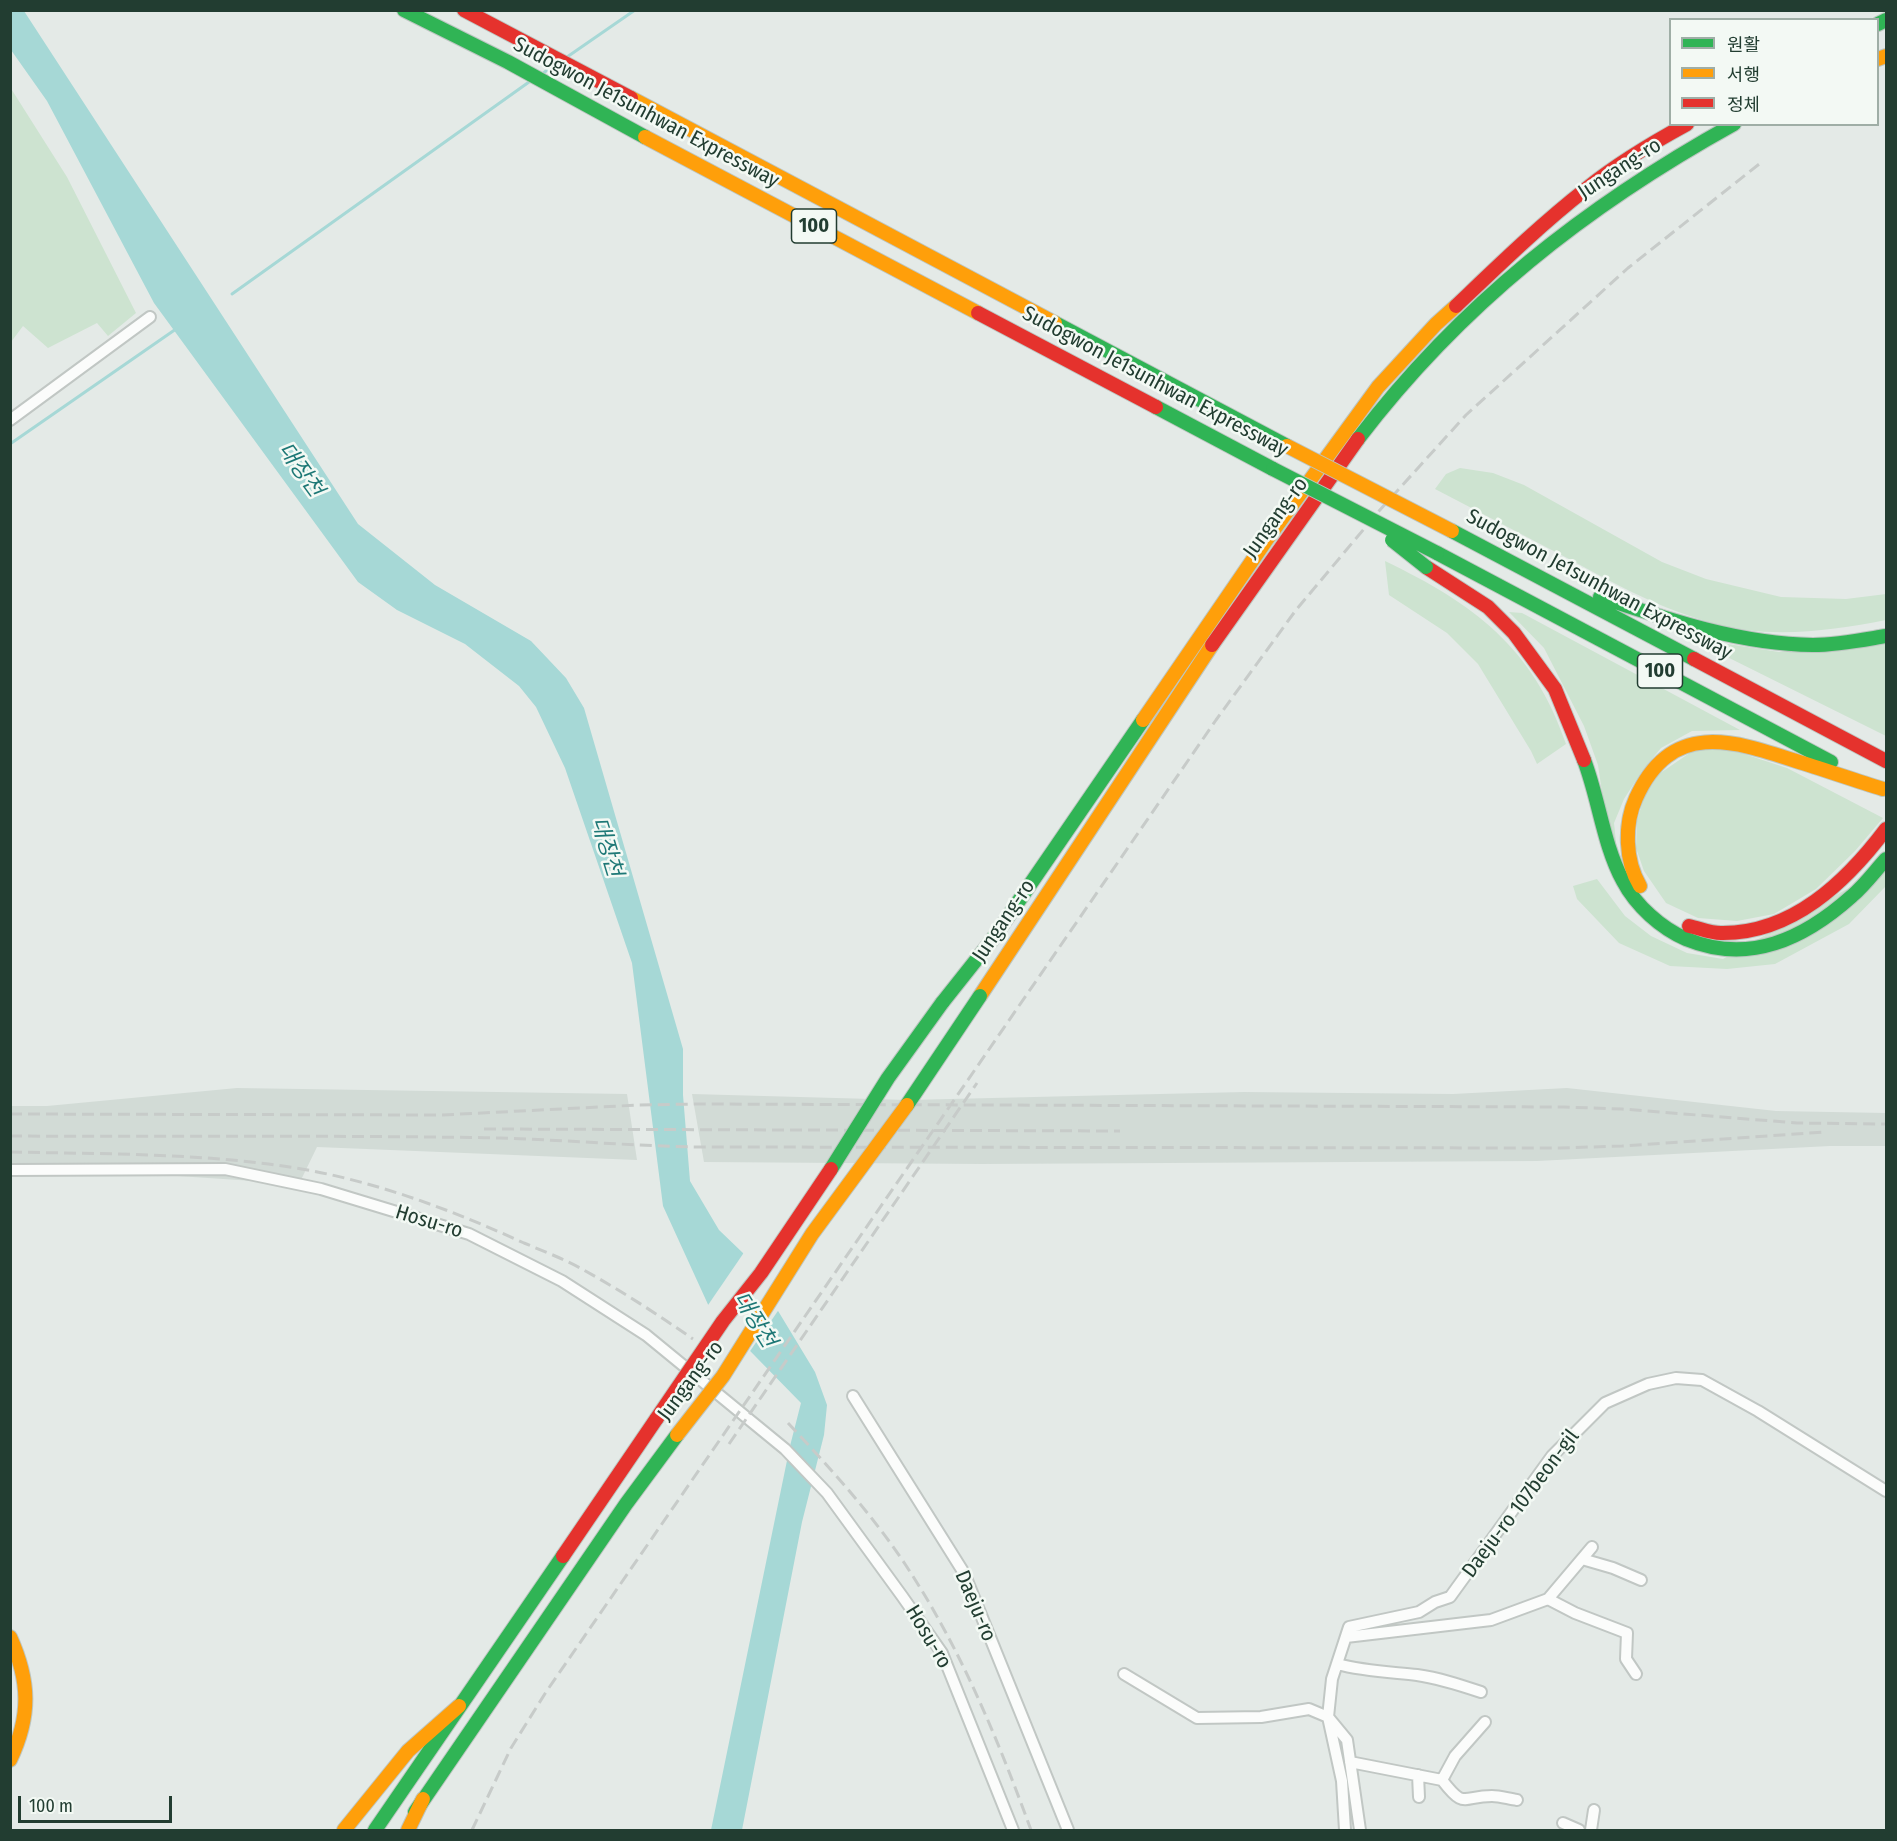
<!DOCTYPE html>
<meta charset="utf-8">
<style>
body{margin:0}
#map{position:relative;width:1897px;height:1841px;overflow:hidden;background:#e4eae7;font-family:"Fira Sans Condensed","Noto Sans KR",sans-serif}
canvas{display:block}
.frame{position:absolute;inset:0;border:12px solid #223d31;pointer-events:none}
.legend{position:absolute;left:1669px;top:18px;width:210px;height:108px;box-sizing:border-box;background:#f3f9f4;border:2px solid #9faea6;margin:0;padding:8px 10px;list-style:none;font-size:18px;color:#223d31}
.legend li{display:flex;align-items:center;gap:12px;height:30px}
.legend b{width:30px;border:2px solid #9faea6}
.scale{position:absolute;left:18px;top:1796px;width:154px;height:27px;box-sizing:border-box;border:3px solid #223d31;border-top:0;padding-left:8px;font-size:18px;line-height:21px;white-space:nowrap;color:#223d31;-webkit-text-stroke:4px #f3f9f4;paint-order:stroke}
</style>
<div id="map">
<canvas width="1897" height="1841"></canvas>
<div class="frame"></div>
<ul class="legend">
<li><b style="height:8px;background:#30b455"></b>원활</li>
<li><b style="height:8px;background:#ff9f0a"></b>서행</li>
<li><b style="height:8px;background:#e5322d"></b>정체</li>
</ul>
<div class="scale">100 m</div>
</div>
<script>
const g = document.querySelector('canvas').getContext('2d');
g.lineJoin = 'round';
function paint(path, color) {
  g.fillStyle = color;
  g.fill(path, 'evenodd');
}
function strokePath(path, color, width, dash) {
  g.strokeStyle = color;
  g.lineWidth = width;
  g.lineCap = dash ? 'butt' : 'round';
  g.setLineDash(dash || []);
  g.stroke(path);
}
function label(font, color, halo, rows, align = 'center') {
  g.font = font + ' "Fira Sans Condensed","Noto Sans KR",sans-serif';
  g.lineWidth = 5;
  g.setLineDash([]);
  g.textBaseline = 'middle';
  g.strokeStyle = halo;
  g.fillStyle = color;
  for (const [text, x, y, turn = 0] of rows) {
    g.save();
    g.translate(x, y);
    g.rotate((+turn || 0) * Math.PI / 180);
    g.textAlign = isNaN(turn) ? turn : align;
    if (halo) g.strokeText(text, 0, 0);
    g.fillText(text, 0, 0);
    g.restore();
  }
}
paint(new Path2D(`
 M237,1088L627,1094L637,1160L317,1147L299,1184L11,1165V1106H47Z
 M1567,1088L1776,1111L1886,1113V1146H1830L1537,1161L982,1164L704,1162L692,1094L908,1100L1244,1092L1453,1094Z`), '#d2dbd6');
paint(new Path2D(`
 M10,87L67,177L136,313L108,336L97,323L48,348L23,326L11,342Z
 M1460,468L1493,473L1524,485L1662,562L1706,579L1781,597L1846,599L1886,594V620C1841,629 1792,636 1746,630C1681,620 1626,590 1569,559C1524,536 1480,512 1435,489L1446,474Z
 M1385,561C1474,604 1533,647 1566,744L1537,764L1531,751L1478,664L1447,633L1389,595Z
 M1509,612L1522,613L1740,730L1692,731L1661,748L1642,771L1624,799L1614,823L1617,851L1604,806L1598,765L1584,726L1544,648Z
 M1689,638L1779,652L1886,642V736Z
 M1729,749L1787,768L1883,818L1855,851L1816,889L1774,914L1737,921L1698,918L1666,903L1644,871L1636,848L1637,821L1644,797L1659,774L1694,750Z
 M1886,867V886L1849,924L1775,964L1727,969L1670,966L1619,943L1577,899L1573,886L1597,879L1625,916L1651,936L1687,953L1723,959Z`), '#cde3d0');
paint(new Path2D(`
 M10,11H24L358,524L435,585L531,641L566,678L584,708L683,1049V1095L690,1181L719,1230L743,1253L815,1372L827,1405L824,1435L802,1522L742,1830H711L790,1446L801,1403L711,1311L663,1206L632,963L565,768L536,707L519,686L465,644L397,610L358,582L154,303L47,101L11,50Z`), '#a6d8d6');
paint(new Path2D(`
 M745,1251L780,1308L748,1354L709,1313L706,1308Z`), '#e4eae7');
strokePath(new Path2D(`
 M567,57L635,10
 M542,74L554,65
 M232,294L529,82
 M10,444L176,329`), '#a6d8d6', 3);
const street = new Path2D(`
 M10,420L150,317
 M10,1170L225,1169L321,1189L469,1234L562,1281L646,1335L785,1449L827,1493L902,1596L942,1653L1013,1830
 M853,1396L964,1573L1068,1830
 M1582,1559L1613,1568L1641,1580
 M1548,1599L1575,1613L1627,1633L1626,1659L1636,1674
 M1346,1637L1491,1620L1548,1599L1592,1547
 M1337,1664C1363,1671 1389,1672 1417,1675C1439,1678 1460,1685 1481,1692
 M1124,1674L1197,1718L1261,1717L1309,1709L1328,1717L1347,1740L1360,1830
 M1350,1762L1442,1780C1465,1810 1462,1796 1492,1796C1500,1796 1509,1799 1517,1800
 M1418,1775L1419,1797
 M1442,1780L1455,1756L1485,1722
 M1563,1823L1579,1830
 M1345,1830L1342,1781L1328,1717L1332,1679L1349,1627L1419,1612L1435,1602L1450,1597L1552,1456L1605,1403L1648,1384L1676,1378L1702,1380L1758,1411L1886,1491
 M1591,1830L1594,1810`);
const fast = new Path2D(`
 M404,10L508,62L645,137
 M1878,24L1886,20
 M1055,323L1287,446
 M1156,407L1273,469
 M1358,439C1461,304 1586,206 1734,124
 M1452,531L1694,659
 M1437,553L1831,762
 M1600,597C1669,620 1740,644 1813,645C1838,645 1862,640 1886,636
 M1584,760C1599,799 1603,844 1623,881C1636,906 1661,928 1686,939C1749,965 1804,939 1852,896C1865,885 1875,871 1886,859
 M942,1003L992,940L1143,720
 M415,1812L626,1504L677,1435
 M375,1830L563,1556`);
const slow = new Path2D(`
 M1878,59L1886,56
 M631,98L1055,323
 M645,137L978,313
 M1143,720L1265,542L1378,387L1436,324L1456,306
 M1640,886C1625,861 1624,824 1636,798C1671,720 1732,740 1796,761C1825,770 1854,780 1883,789
 M980,996L1212,645
 M10,1637C30,1681 31,1716 10,1760
 M344,1830L408,1751L459,1706
 M408,1830L423,1799`);
const jam = new Path2D(`
 M464,10L631,98
 M1456,306C1498,266 1540,225 1586,189C1617,164 1652,143 1687,124
 M978,313L1156,407
 M1426,567L1488,607L1514,633L1555,689L1584,760
 M1212,645L1358,439
 M1694,659L1886,761
 M1689,926C1699,928 1710,933 1721,933C1792,934 1846,882 1886,829
 M563,1556L657,1418`);
strokePath(street, '#c1c7c4', 14);
strokePath(fast, '#bdc6c1', 16);
strokePath(slow, '#bdc6c1', 16);
strokePath(jam, '#bdc6c1', 16);
strokePath(street, '#fbfcfb', 10);
strokePath(fast, '#30b455', 14);
strokePath(slow, '#ff9f0a', 14);
strokePath(jam, '#e5322d', 14);
strokePath(new Path2D(`
 M10,1114L442,1115L639,1105L696,1104L1564,1107L1622,1109L1797,1123L1886,1124
 M484,1129L1120,1131
 M10,1136C174,1137 337,1135 500,1138C566,1140 632,1146 699,1147L1560,1148L1622,1146L1825,1132
 M10,1152C106,1154 202,1153 296,1168C375,1181 452,1210 524,1243C543,1251 564,1259 582,1269C620,1290 657,1314 693,1339
 M788,1423C830,1468 871,1513 905,1564C960,1647 997,1737 1031,1830
 M729,1444L977,1083
 M472,1830L511,1748L546,1692L1216,720L1296,610L1379,511L1466,415L1628,268L1763,161`), '#c7cbc9', 3, [12, 6]);
const fastBridge = new Path2D(`
 M1273,469L1437,553
 M1392,540L1426,567
 M907,1105L980,996
 M831,1169L888,1078L942,1003`);
const slowBridge = new Path2D(`
 M1287,446L1452,531
 M677,1435L723,1376L812,1234L907,1105`);
const jamBridge = new Path2D(`
 M657,1418L723,1321L761,1273L831,1169`);
strokePath(fastBridge, '#bdc6c1', 16, []);
strokePath(slowBridge, '#bdc6c1', 16, []);
strokePath(jamBridge, '#bdc6c1', 16, []);
strokePath(fastBridge, '#30b455', 14);
strokePath(slowBridge, '#ff9f0a', 14);
strokePath(jamBridge, '#e5322d', 14);
for (const [x, y, w] of [
 [814,226,45],
 [1660,671,45]
]) {
  const box = new Path2D();
  box.roundRect(x - w / 2, y - 17, w, 34, 4.5);
  g.fillStyle = '#f3f9f4';
  g.fill(box);
  strokePath(box, '#223d31', 1.5);
}
label('bold 20px', '#223d31', null, [
 ["100",814,226],
 ["100",1660,671]
]);
label('21px', '#223d31', '#f3f9f4', [
 ["Sudogwon Je1sunhwan Expressway",646,113,28],
 ["Jungang-ro",1620,169,-33],
 ["Sudogwon Je1sunhwan Expressway",1155,382,28],
 ["Jungang-ro",1276,518,-54],
 ["Sudogwon Je1sunhwan Expressway",1599,585,28],
 ["Jungang-ro",1004,921,-56],
 ["Hosu-ro",429,1222,17],
 ["Jungang-ro",691,1381,-53],
 ["Daeju-ro 107beon-gil",1521,1504,-53],
 ["Daeju-ro",975,1606,67],
 ["Hosu-ro",928,1637,59]
]);
label('italic 22px', '#1d7876', '#f3f9f4', [
 ["대장천",300,470,54],
 ["대장천",606,847,73],
 ["대장천",754,1320,58]
]);
</script>
